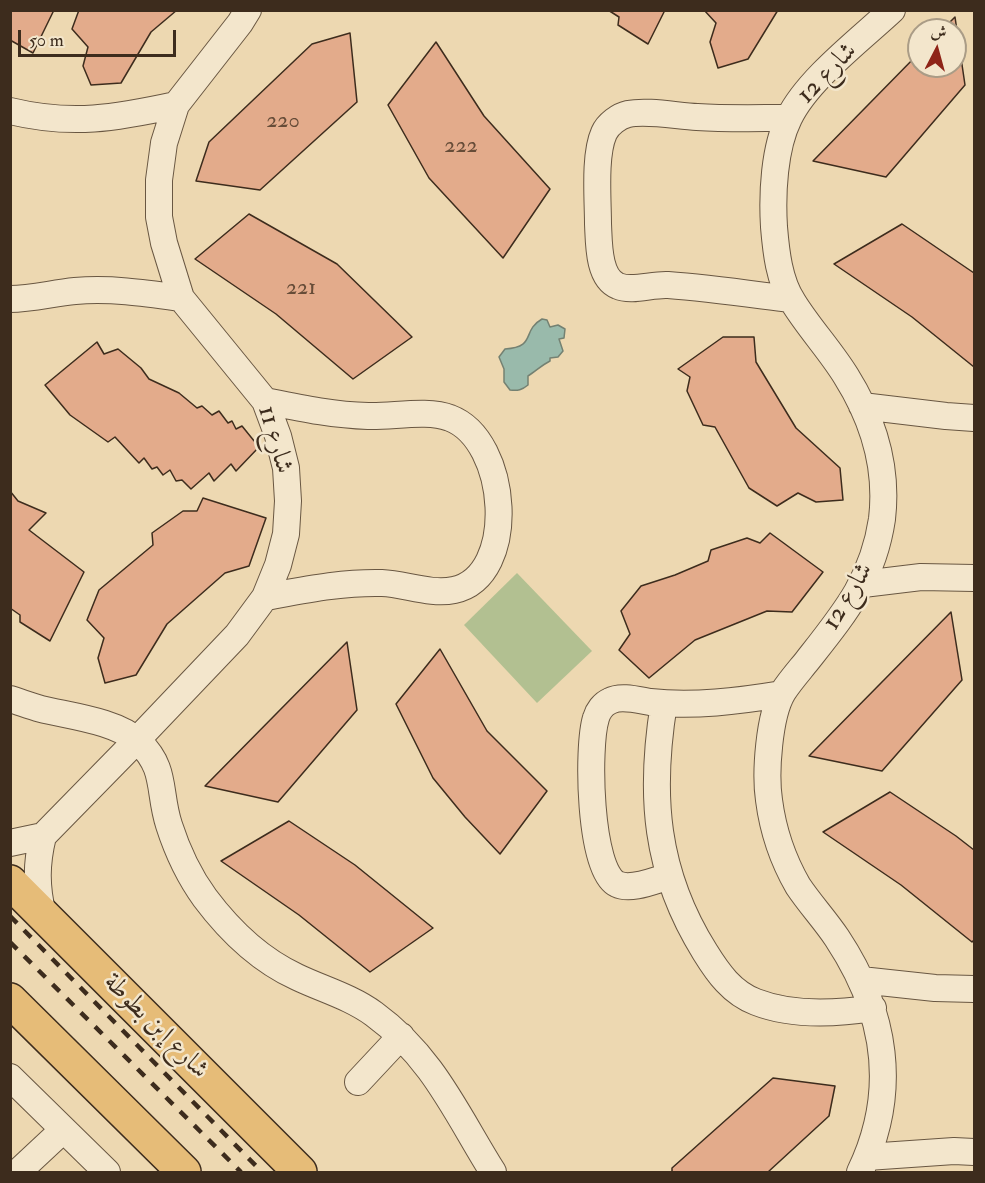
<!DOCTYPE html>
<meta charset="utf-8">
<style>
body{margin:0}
#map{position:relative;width:985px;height:1183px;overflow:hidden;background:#edd8b1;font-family:"IM FELL Double Pica",Amiri,serif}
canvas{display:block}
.frame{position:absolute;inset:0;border:12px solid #3d2c1d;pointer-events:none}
.north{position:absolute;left:907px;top:18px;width:60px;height:60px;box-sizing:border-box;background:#f3e6cc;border:2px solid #aa9c86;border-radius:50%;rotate:6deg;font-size:16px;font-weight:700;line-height:24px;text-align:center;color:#3d2c1d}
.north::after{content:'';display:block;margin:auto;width:21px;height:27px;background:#8f2418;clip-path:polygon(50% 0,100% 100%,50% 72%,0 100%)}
.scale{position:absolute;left:18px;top:30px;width:158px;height:27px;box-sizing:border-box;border:3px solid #3d2c1d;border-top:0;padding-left:8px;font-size:18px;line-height:21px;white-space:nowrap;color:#3d2c1d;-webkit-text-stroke:4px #f3e6cc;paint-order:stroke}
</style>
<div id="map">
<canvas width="985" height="1183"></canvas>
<div class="frame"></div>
<div class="north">ش</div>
<div class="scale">50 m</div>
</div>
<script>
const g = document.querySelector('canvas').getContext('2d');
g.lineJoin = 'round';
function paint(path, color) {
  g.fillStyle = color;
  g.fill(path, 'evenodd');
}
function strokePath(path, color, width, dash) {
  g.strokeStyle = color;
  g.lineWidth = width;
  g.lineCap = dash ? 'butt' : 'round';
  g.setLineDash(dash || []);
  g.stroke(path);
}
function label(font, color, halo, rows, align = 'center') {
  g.font = font + ' "IM FELL Double Pica",Amiri,serif';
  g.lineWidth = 5;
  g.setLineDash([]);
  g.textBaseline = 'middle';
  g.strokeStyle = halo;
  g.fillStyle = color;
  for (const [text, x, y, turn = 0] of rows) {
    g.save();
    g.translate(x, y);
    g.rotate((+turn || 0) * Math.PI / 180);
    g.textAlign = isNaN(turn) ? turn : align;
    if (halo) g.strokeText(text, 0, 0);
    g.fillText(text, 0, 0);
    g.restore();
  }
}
paint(new Path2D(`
 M517,573L592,651L537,703L464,625Z`), '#b2c091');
const water = new Path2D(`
 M542,319L547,320L550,327L558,325L565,329L564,338L559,339L563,351L558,357L550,358V361C542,365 536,371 528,376V385C522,390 518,391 510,390L504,382V369L499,357L505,349C537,347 521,331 542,319Z`);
paint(water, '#99baab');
strokePath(water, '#748172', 1.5);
const building = new Path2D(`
 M10,10H54L33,53L10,40Z
 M79,10H177L151,32L121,83L91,85L83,66L88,47L72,29Z
 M608,10H665L648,44L618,25L619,17Z
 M704,10H778L748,59L718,68L710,42L716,23Z
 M955,17L965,85L886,177L813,161L919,53V66H955V30H942Z
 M350,33L357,102L260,190L196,181L209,142L312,44Z
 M436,42L484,116L550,189L503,258L429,178L388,105Z
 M249,214L337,264L412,337L353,379L276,314L195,259Z
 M902,224L974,273V367L912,317L834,264Z
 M723,337H754L756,362L796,428L840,468L843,500L816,502L798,493L777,506L749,488L715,427L703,425L687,391L690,377L678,369Z
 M97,342L104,354L118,349L141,368L149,379L179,393L197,408L202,406L212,415L219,411L228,423L232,421L236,429L242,426L259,447L236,471L231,464L214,481L209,473L191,489L182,480L176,481L170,470L163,475L157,467L152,469L144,458L139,463L115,437L108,442L70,415L45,385Z
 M10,491L18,501L46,513L29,530L84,572L50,641L20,622V615L10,608Z
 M203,498L266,518L249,566L225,573L167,624L136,675L105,683L98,658L104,638L87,620L99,590L153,545L152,533L183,511H197Z
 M770,533L823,572L792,612L767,611L695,640L649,678L619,650L630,634L621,611L641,586L675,575L708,561L711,550L747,538L760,543Z
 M951,612L962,680L882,771L809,756Z
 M347,642L357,710L278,802L205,786Z
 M440,649L487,731L547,791L500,854L465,817L433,778L396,704Z
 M890,792L956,836L974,850V940L972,942L901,885L823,832Z
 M289,821L355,865L433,928L370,972L299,915L221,861Z
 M773,1078L835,1086L829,1116L768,1172H672V1168Z`);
paint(building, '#e3ab8b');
strokePath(building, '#3d2c1d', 1.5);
const minor = new Path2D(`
 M10,111C72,126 116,118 176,105
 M788,118C758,118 727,119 697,117C677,116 647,110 628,114C619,116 608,124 604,133C594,155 598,200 598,224C599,243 598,278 618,286C632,292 652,284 668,285C709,288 750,294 790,299
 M10,299C32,299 53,293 75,291C111,288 145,293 181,298
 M862,406L946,416L974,418
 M863,584L921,577L974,578
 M265,597C304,590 342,582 382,583C405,584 431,595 454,590C519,576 509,440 450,418C428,409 392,417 368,416C333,415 300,408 265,401
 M10,699C20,702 30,706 41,709C69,716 117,721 139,742C167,769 158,791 169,825C177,850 189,876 205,898C229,930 260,960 297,977C322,989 351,997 374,1014C433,1057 456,1113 493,1172
 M664,703C649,795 655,872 705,952C718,973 732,993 756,1002C792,1016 835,1014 873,1008
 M43,836C36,864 36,887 43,915
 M10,843L43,836L137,740L237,635L265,597L278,565L286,534L288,501L286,468L278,436L265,401L181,298L164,243L159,217V180L164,143L176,105L240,23L248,10
 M670,876C655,880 631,891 617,884C589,871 587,746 596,718C598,711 603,704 610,701C621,695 638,700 650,702C693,707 739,701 782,694
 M861,980L935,988L974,989
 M10,1077L107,1172
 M358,1082L401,1036
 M867,1157L954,1151L974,1152
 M18,1172L63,1130
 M860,1172C899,1091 886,1012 837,938C825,920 810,904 798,886C783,860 773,831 769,800C765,773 769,715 783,692C790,681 799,671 807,661C844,614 873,580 882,519C888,468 873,419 846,376C830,350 809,328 793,302C779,281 776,251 774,227C772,194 774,148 789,118C807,80 861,39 892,10`);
const major = new Path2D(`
 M10,882L300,1172
 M10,1000L184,1172`);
strokePath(minor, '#695742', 28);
strokePath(major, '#3d2c1d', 36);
strokePath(minor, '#f3e6cc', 26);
strokePath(major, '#e6bc78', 33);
strokePath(new Path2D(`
 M10,916L262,1172
 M10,942L241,1172`), '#3d2c1d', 4.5, [10, 10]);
label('22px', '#664c38', null, [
 ["220",283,122],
 ["222",461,147],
 ["221",301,289]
]);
label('26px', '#3d2c1d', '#f3e6cc', [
 ["شارع 12",828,74,-46],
 ["شارع 11",274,440,74],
 ["شارع 12",849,597,-59],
 ["شارع إبن بطوطة",155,1027,45]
]);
</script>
